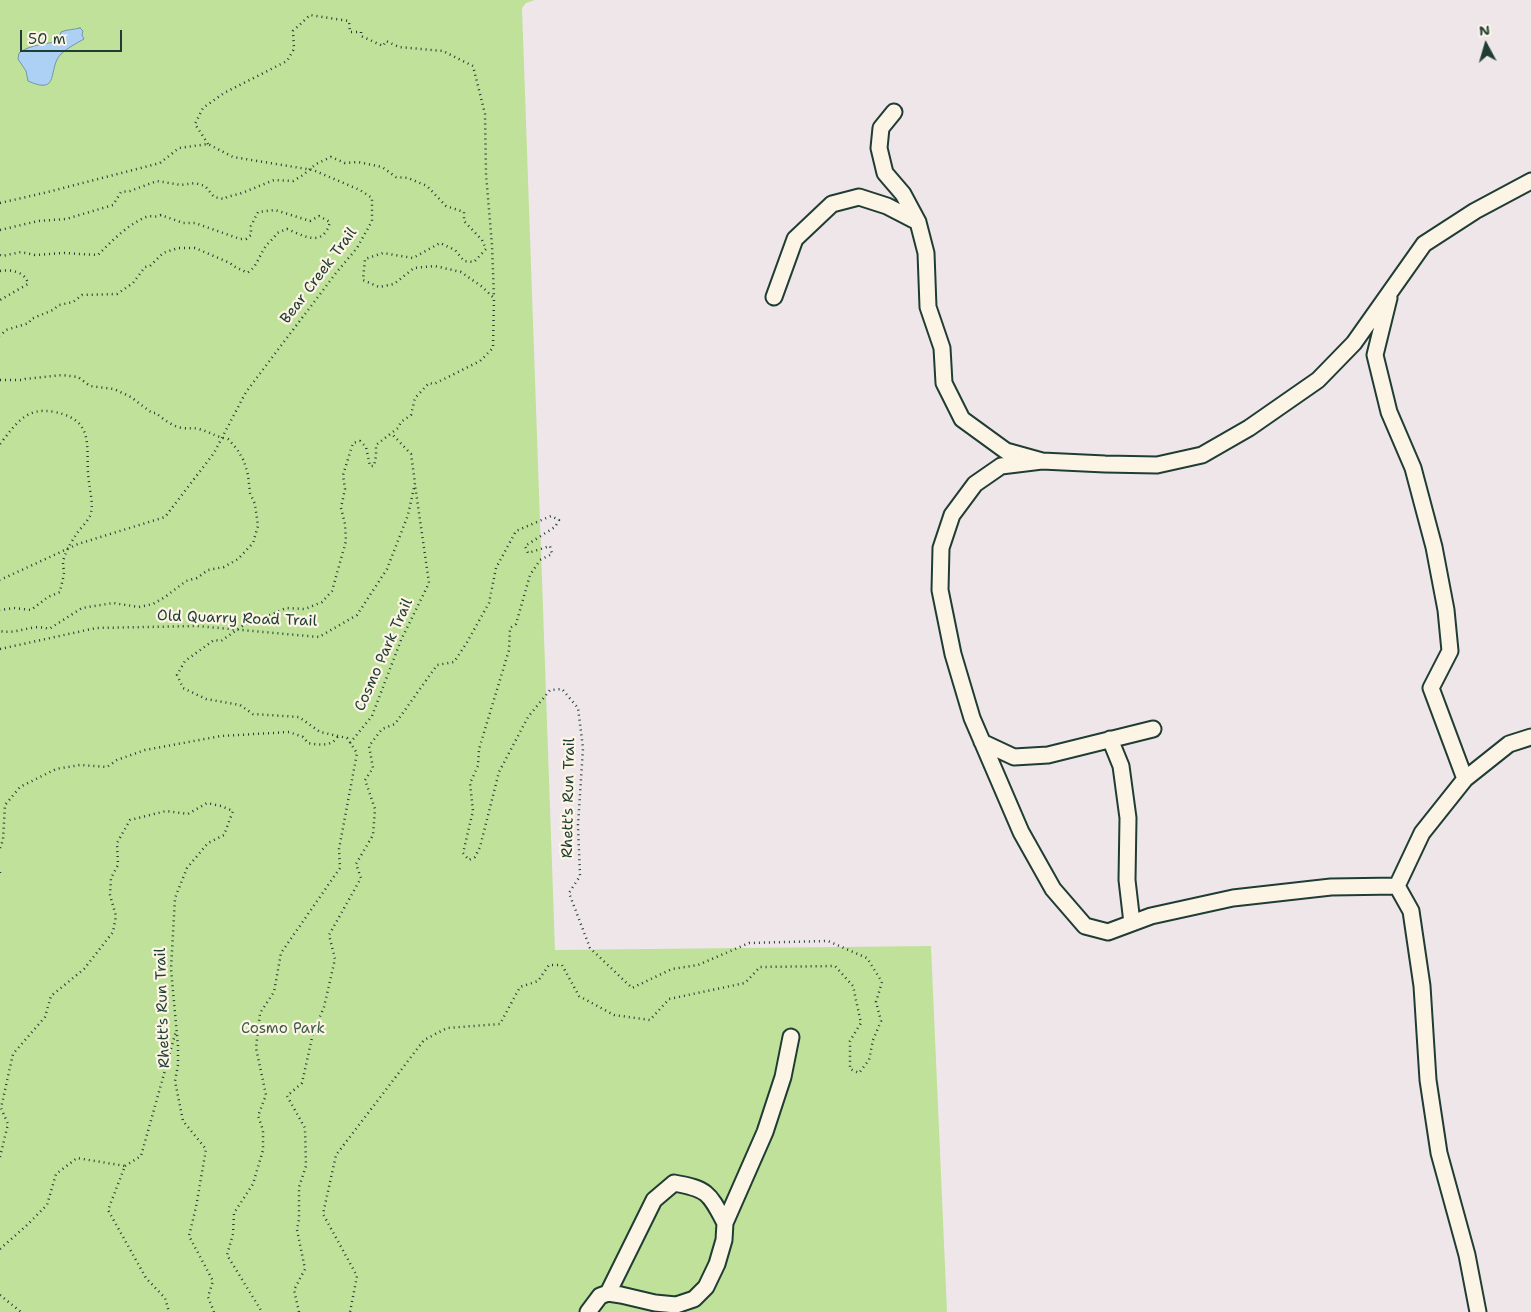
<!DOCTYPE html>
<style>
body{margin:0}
#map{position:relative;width:1531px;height:1312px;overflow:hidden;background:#efe6ea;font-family:"Shantell Sans",sans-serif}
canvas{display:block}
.north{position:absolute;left:1461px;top:20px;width:50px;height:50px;-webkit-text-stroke:4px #fcf5e5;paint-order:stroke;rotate:354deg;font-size:14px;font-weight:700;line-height:20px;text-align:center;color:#1f3d34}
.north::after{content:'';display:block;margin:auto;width:18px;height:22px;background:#1f3d34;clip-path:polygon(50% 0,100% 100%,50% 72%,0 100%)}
.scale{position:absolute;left:20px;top:30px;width:102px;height:22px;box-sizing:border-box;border:2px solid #1f3d34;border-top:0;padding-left:6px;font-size:15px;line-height:18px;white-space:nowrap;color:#1f3d34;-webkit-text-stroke:4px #fcf5e5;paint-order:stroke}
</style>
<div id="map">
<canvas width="1531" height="1312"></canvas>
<div class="north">N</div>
<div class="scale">50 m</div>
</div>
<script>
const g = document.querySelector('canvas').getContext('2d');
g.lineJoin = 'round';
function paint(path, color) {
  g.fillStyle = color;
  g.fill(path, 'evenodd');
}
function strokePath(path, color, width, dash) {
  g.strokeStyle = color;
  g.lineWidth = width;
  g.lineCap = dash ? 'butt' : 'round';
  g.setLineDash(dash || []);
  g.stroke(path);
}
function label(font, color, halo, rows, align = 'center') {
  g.font = font + ' "Shantell Sans",sans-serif';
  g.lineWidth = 4.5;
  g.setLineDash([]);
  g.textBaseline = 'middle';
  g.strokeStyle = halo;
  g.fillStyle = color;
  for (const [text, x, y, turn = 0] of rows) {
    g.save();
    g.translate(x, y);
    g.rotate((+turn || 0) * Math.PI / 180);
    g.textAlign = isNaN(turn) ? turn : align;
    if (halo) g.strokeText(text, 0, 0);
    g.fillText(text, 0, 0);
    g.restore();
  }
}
paint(new Path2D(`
 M0,0H535L526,3L522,8L555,950L931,946L947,1312H0Z`), '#c0e19a');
const water = new Path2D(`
 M80,28L83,31L82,35L84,39C77,43 67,48 61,54C47,68 61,96 28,81L26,71L18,59L19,53C33,43 44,46 59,40L61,32C68,29 73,30 80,28Z`);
paint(water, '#add1f5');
strokePath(water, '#7496a8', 1);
const minor = new Path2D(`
 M894,112L881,128L879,148L885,173L903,194L918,222L926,253L928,307L942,348L944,383L962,419L1006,451L1042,461L1105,464L1157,465L1202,455L1249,428L1318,380L1354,343L1424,244L1475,211L1531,181
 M774,297L795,239L832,204L859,197L887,206L918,222
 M1389,298L1375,355L1389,412L1413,468L1434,547L1446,610L1450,651L1431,688L1465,779
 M1042,461L1001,466L975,484L952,515L941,548L940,590L953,654L972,718L1021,832L1053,889L1085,926L1108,932L1151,916L1233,898L1331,887L1397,886L1411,911L1422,986L1428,1080L1439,1153L1467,1255L1478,1312
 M1110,739L1121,766L1128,818L1127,880L1132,923
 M982,742L1014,757L1048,755L1153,729
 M1397,886L1422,833L1465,779L1509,744L1531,737
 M608,1293L654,1200L674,1183C708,1189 709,1193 725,1223
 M588,1312L600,1296L608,1293L621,1295L655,1303L676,1305L694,1299L706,1287L717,1264L724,1240L725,1223L765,1132L783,1077L791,1037`);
strokePath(minor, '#1f3d34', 19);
strokePath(new Path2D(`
 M208,144L195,124L203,108L224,93L287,61L294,49L293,31L310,15L349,21L350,32H361V36L383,46L386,41L399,47L443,51L473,66L485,114L486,174L492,245L494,298
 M0,203L48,192L160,163L179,148L208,144L233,157L313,170L360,190L372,198V221L357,248L336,273L246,392L214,453L165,517L78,544L0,580
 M0,230L38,221L66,219L113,205L121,192L130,191L157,181L181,185L195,183L205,186L214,197L224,199L227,197L242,193L274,180L293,181L303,175L316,164L331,157L345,163L358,162L382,167L396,177L408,178L427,186L446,206L464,212V221L482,240L486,249L474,262L464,261L455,250L440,243L413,258L383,253L365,259L363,280L379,287L394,284L414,268L435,266L461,272L481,286L494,298L493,348L480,361L434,384L429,383L415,398L411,415L401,422L398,428L376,445V456L374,466H370L366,447L360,441L353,443L343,475L345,489L341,508L345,524L346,541L332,591L322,602L305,609L286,608L270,615L251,620L221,641L214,640L185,661L177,675L183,688L206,699L240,705L253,714L299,717L320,732L347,738L357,753L339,849L340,868L281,953L274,992L260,1013L256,1048L266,1095L258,1116L263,1130V1150L253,1184L234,1213L233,1234L227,1255L262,1312
 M0,255L2,256L21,252L35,255L64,253L98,255C112,241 127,225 146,217C151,215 156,218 161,215L183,223H195L240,239H246L251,235V226L258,212L275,210L310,221L319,216L330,222C323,248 304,236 287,229L277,233C273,240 267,243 264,249C258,258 257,267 247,273C241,269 235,268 230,263L195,248H178L163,253L150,266L145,267L133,283L117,294L82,295L73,302L59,305L53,310L31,319L29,323L6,330L0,336
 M0,271C11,269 26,272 28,284L0,300
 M0,380H23L25,379L62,375L78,377L90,386L114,389L131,397L152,413H156C163,419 173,427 183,428C189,429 193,427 199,429C210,432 216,437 228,439L237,449L244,461L248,475L250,493L255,504L258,526L253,543L238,559L224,567L208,570L197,578L186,581L165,597L153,604L139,607L113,603L82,608L49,629C30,623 19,635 0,631
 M0,444C16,424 26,406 55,412C98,421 84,450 89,482C90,493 94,505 90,516C86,524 78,530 74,538C70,544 64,555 63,562C63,566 64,570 64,573C63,580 61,586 60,592L48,597L31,610L14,608L0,610
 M0,649L96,628L197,626L319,637L357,615L387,569L408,515L415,483L411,454L391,433
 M350,743L372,716L401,640L429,583L415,485
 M0,848L3,840L5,805L20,787L56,769L80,765L107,767L117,760L145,750L221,736L289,732L303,737L308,743C319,745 332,747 338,736
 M0,872V876
 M0,1157L8,1124L1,1108L13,1054L45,1017L51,996L84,969L113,932L116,916L110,895L111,878L118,865L117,843L130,820L166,811L188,814L207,803L221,806L233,811L224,835L208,843L187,868L175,898L171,969L178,1046V1065L175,1081L183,1121L206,1149L196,1207L189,1236L213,1281L208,1297L214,1312
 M125,1166L141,1156L176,1031
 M0,1249L26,1226L47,1205L56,1174L77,1158L125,1166L108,1210L146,1278L165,1298L169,1312
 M0,1295L21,1312
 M299,1312L294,1290L305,1269L297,1230L299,1219V1187L306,1166L305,1128L287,1096L302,1083L313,1033L324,1007L335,959L329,935L361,878L356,864L373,835L375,809L365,780L373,768L369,746L382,729L395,724L437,665L454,662L466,644L489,603L496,568L516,531L551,516L559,520L555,527L525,546L528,553L550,546L552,554L540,560L530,575L516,624L510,628L509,650L479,749L478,766L470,783L473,811L463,853L469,860L475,857L480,847L499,772L528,717L550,690L562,689L578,708L583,748L578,825L580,876L569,893L590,948L632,988L672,969L698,965L749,943L828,941L867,958L882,982L876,1002L881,1021L873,1040L869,1060L859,1073L850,1069V1041L861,1023L853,986L835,966L760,967L745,983L669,999L650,1020L614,1015L579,996L562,965H549L538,981L520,987L500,1024L447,1028L424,1040L336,1155L323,1214L357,1276L350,1312`), '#1f3d34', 2.5, [1, 4]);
strokePath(minor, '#fcf5e5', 15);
label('15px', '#1f3d34', '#fcf5e5', [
 ["Bear Creek Trail",319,276,-53],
 ["Old Quarry Road Trail",237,619,2],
 ["Cosmo Park Trail",384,655,-66],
 ["Rhett's Run Trail",569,798,-89],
 ["Rhett's Run Trail",163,1008,-92]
]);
label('15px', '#3f5e48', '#fcf5e5', [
 ["Cosmo Park",283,1029]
]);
</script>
